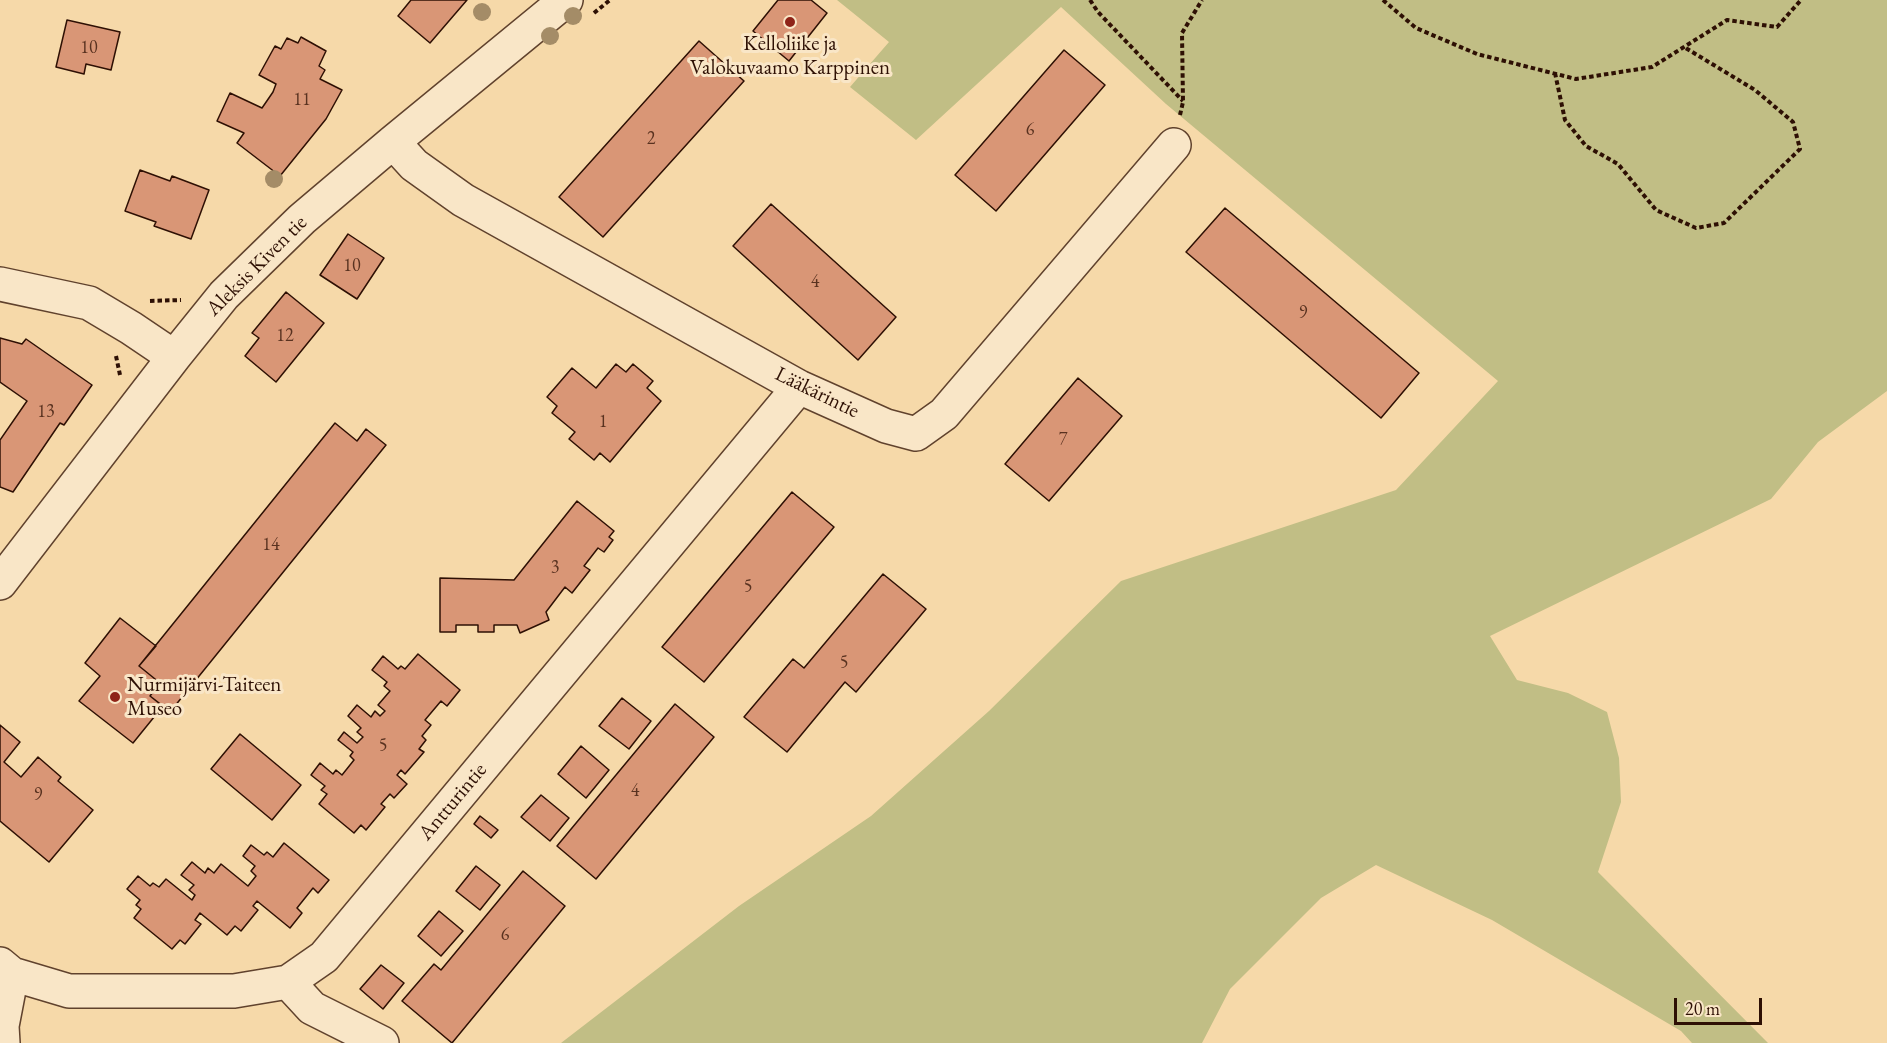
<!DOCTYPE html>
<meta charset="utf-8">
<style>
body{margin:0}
#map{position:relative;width:1887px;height:1043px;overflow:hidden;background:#f6d9a9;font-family:"EB Garamond",serif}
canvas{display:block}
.scale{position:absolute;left:1674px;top:998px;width:88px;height:27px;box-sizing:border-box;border:3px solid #2e1004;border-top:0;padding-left:8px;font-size:18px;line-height:21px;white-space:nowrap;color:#2e1004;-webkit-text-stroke:4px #f9e6c7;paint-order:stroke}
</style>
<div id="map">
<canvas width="1887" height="1043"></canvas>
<div class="scale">20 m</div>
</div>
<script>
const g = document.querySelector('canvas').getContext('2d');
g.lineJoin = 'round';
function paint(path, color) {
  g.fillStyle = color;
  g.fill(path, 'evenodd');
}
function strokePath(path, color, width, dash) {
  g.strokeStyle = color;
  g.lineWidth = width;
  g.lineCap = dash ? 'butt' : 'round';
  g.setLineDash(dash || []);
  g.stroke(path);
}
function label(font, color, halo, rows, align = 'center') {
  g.font = font + ' "EB Garamond",serif';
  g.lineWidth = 6;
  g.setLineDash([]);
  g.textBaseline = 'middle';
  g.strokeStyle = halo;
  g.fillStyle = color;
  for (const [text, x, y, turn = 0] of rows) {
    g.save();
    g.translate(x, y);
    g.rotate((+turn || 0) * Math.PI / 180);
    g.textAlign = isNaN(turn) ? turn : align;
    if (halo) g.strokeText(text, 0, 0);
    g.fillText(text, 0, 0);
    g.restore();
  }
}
paint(new Path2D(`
 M837,0H1887V391L1818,442L1771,499L1490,636L1517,680L1568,693L1607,712L1619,758L1621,802L1598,872L1768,1043H1692L1681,1031L1492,920L1376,865L1321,898L1230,989L1202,1043H561L739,906L871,816L989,711L1121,581L1396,490L1498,381L1166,104L1061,7L916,140L850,87L889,42Z`), '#c1be85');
const building = new Path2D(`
 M411,0H467L430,43L398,16Z
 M778,0H811L827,13L789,61L753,31Z
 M67,20L120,32L111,70L86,64L84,74L56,67Z
 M301,37L326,51L319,66L325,70L320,79L342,90L326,119L280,176L237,143L244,133L217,121L230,93L262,108L273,92L276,84L259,75L275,46L281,49L287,38L298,43Z
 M699,41L744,81L603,237L559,197Z
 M1064,50L1105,85L996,211L955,175Z
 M140,170L170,181L172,176L209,190L191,239L154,226L156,222L125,211Z
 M771,204L896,317L858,360L733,246Z
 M1225,208L1419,373L1381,418L1186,252Z
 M348,234L384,258L357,299L320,275Z
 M286,292L324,323L276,382L245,356L259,338L252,333Z
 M0,338L22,344L26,339L92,385L64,425L60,423L13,492L0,487V440L27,401L0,382Z
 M616,364L626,372L633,364L653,381L647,388L661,401L610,462L600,453L594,460L569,439L575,432L552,413L557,406L547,397L572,368L596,388Z
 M1078,378L1122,416L1049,501L1005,464Z
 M335,423L357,441L366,429L386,445L170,712L150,696L160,683L139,666Z
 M792,492L834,527L704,682L662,647Z
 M577,501L614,531L609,537L613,540L604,552L598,548L584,566L590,570L572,593L565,587L546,612L549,620L520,633L517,625H494V632H478V625H456V632H440V578L514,580Z
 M883,574L926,609L856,692L845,682L787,752L744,717L793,659L804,668Z
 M120,618L156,646L139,666L160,683L150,696L163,706L133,743L79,701L100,676L85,663Z
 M418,654L460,690L447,706L441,701L425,720L431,725L422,736L426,740L419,749L424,752L405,774L401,770L397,775L407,784L394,798L390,794L381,804L385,807L366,830L361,825L354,833L319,804L327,794L321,790L325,786L311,775L320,763L333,774L336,770L342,775L354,760L350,756L353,752L338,740L344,732L357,743L363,737L357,732L361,728L348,716L357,705L371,717L375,711L380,716L385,711L378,705L390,691L384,686L387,682L372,670L383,656L398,669L401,666L405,669Z
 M622,698L651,721L629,749L599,726Z
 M675,704L714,737L596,879L557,846Z
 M0,725L20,742L4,762L21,777L38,757L61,777L58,781L93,810L49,862L0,821Z
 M240,734L301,785L272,820L211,769Z
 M581,746L609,770L586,798L558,774Z
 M541,795L569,818L550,841L521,817Z
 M480,816L498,830L491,838L474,824Z
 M284,843L329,880L318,893L313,888L297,908L302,913L290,928L257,901L253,906L258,910L241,931L235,926L227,935L200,913L195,920L201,924L185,944L180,940L172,949L134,918L141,909L136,905L140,900L127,889L138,876L150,886L153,883L159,887L166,879L192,900L195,895L189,890L194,885L181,875L192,862L205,873L208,868L214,873L221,864L248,886L256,876L251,871L255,866L243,856L251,845L264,855L267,852L273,857Z
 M476,866L500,885L480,910L456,891Z
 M523,871L565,906L452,1043L402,1001L434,964L441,970Z
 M439,911L463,931L441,956L418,936Z
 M381,965L404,983L383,1009L360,989Z`);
paint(building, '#d99676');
strokePath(building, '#2e1004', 1.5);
const minor = new Path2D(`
 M393,142L414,165L463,200L799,387L886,426L916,434L944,414L1174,145
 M0,284L89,303L131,328L174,357
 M0,583L174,357L224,295L302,219L393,142L566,0
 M0,964L12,974L69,991H234L288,982L324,957L799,387
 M288,982L312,1008L382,1043
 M3,1043L2,1026L12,974`);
strokePath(minor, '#60422d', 36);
strokePath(new Path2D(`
 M1090,0L1098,12L1183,101
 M1383,0L1416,28L1477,54L1576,79L1652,67L1727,20L1777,27L1801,0
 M594,13L610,0
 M1555,73L1565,120L1586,146L1618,164L1656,210L1696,228L1724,223L1800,149L1793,122L1755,90L1684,47
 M1180,115L1183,102L1182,33L1202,0
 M150,301L181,300
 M116,356L120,375`), '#2e1004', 4, [4.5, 3]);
strokePath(minor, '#f9e6c7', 33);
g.fillStyle = '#a48c67';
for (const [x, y] of [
 [482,12],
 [573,16],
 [550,36],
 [274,179]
]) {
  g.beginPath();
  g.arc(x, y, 9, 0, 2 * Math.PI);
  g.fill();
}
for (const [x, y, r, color] of [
 [790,22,6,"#8f2418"],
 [115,697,6,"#8f2418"]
]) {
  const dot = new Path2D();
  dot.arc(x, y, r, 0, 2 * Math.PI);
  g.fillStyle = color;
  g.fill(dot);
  strokePath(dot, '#f9e6c7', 2);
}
label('18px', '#593220', null, [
 ["10",89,48],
 ["11",302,100],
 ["6",1030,130],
 ["2",651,139],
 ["10",352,266],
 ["4",815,282],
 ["9",1303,313],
 ["12",285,336],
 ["13",46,412],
 ["1",603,422],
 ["7",1063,440],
 ["14",271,545],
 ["3",555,568],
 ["5",748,587],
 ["5",844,663],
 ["5",383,746],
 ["4",635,791],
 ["9",38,795],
 ["6",505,935]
]);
label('21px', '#2e1004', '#f9e6c7', [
 ["Kelloliike ja",790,44],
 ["Valokuvaamo Karppinen",790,68],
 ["Nurmijärvi-Taiteen",127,685,"left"],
 ["Museo",127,709,"left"]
]);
label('21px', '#2e1004', '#f9e6c7', [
 ["Aleksis Kiven tie",257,266,-45],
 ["Lääkärintie",817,393,26],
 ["Antturintie",453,802,-50]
]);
</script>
